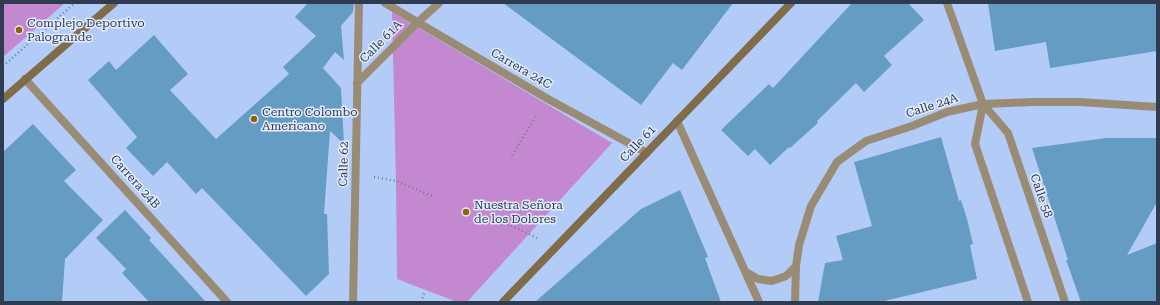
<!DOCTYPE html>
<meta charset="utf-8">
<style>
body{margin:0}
#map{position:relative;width:1160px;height:305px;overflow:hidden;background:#b2ccf7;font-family:"Roboto Serif",serif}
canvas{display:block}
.frame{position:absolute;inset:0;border:4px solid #2e3b51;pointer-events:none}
</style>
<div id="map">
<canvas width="1160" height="305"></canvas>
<div class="frame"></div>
</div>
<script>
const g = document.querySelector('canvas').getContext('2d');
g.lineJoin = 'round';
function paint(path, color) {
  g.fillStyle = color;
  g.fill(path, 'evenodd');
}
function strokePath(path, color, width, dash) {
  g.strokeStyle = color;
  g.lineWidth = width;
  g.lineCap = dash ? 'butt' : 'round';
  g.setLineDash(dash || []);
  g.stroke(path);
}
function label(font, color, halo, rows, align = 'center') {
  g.font = font + ' "Roboto Serif",serif';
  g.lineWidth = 3;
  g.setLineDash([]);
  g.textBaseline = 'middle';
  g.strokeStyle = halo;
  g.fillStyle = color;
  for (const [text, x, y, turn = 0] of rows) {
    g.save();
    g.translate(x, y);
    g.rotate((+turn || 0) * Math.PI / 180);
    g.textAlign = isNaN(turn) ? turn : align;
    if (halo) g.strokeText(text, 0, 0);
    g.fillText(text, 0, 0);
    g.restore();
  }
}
paint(new Path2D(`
 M3,3H65L3,57Z
 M392,12L612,143L467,302H457L397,279L396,181Z`), '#c488d0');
paint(new Path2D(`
 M308,3H354L353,12L341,26L344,60L335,52L323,68L341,88L344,144L330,131L324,214H327L329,274L306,296L202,188L196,194L167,162L153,176L126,148L137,137L88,80L109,61L116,70L154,35L188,74L170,90L216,139L289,74L283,67L316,36L295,17Z
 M503,3H733L682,70L673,63L641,105Z
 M852,3H908L924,20L884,56L892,65L864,92L856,83L817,121L818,123L790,148L789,147L770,165L755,149L748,156L721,130L769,84L773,88Z
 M988,3H1157V51L1050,68L1046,42L995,51Z
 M33,124L76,170L64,181L103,220L65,259L62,302H3V152Z
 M941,137L959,201L961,200L967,219L973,244L970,245L977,279L880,302H818L825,263L843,260L836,236L872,226L854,162Z
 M1106,138H1157V202L1127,255L1157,243V302H1081L1066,260H1068L1032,148Z
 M680,190L708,257L705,258L721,302H535L641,209Z
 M125,210L151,238L149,240L206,302H149L122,273L126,269L96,238Z`), '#649cc4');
strokePath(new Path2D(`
 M3,66L75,3
 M512,155L537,115
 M374,177L396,181L432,196
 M493,217L537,238
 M421,302L425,291`), '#6a7d9c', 2.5, [1, 3]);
strokePath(new Path2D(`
 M385,3L548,99L647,153
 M947,3L983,104L1008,133L1065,302
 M25,79L227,302
 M357,83L418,22L439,3
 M983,104L975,144L1028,302
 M677,121L759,302
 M746,272L758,279L772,281L786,276L796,266
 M353,302L359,3
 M795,302L796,266L799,245L811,206L837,162L866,141L912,126L947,112L983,104L1033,102H1080L1157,107`), '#998b74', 8);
strokePath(new Path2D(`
 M3,99L114,3
 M503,302L791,3`), '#806c49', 8);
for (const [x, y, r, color] of [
 [19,30,4,"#8d6508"],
 [254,119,4,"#8d6508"],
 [466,212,4,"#8d6508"]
]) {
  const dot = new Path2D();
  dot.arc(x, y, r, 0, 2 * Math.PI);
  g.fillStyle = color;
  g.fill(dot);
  strokePath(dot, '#e2ecfd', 1.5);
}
label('12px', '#2e3b51', '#e2ecfd', [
 ["Complejo Deportivo",27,23],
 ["Palogrande",27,37],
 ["Centro Colombo",262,112],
 ["Americano",262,126],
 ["Nuestra Señora",474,205],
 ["de los Dolores",474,219]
], 'left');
label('12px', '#2e3b51', '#e2ecfd', [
 ["Calle 61A",381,42,-45],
 ["Carrera 24C",521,69,30],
 ["Calle 24A",932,106,-18],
 ["Calle 61",638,144,-46],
 ["Calle 62",344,164,-89],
 ["Carrera 24B",135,182,48],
 ["Calle 58",1041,196,71]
]);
</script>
